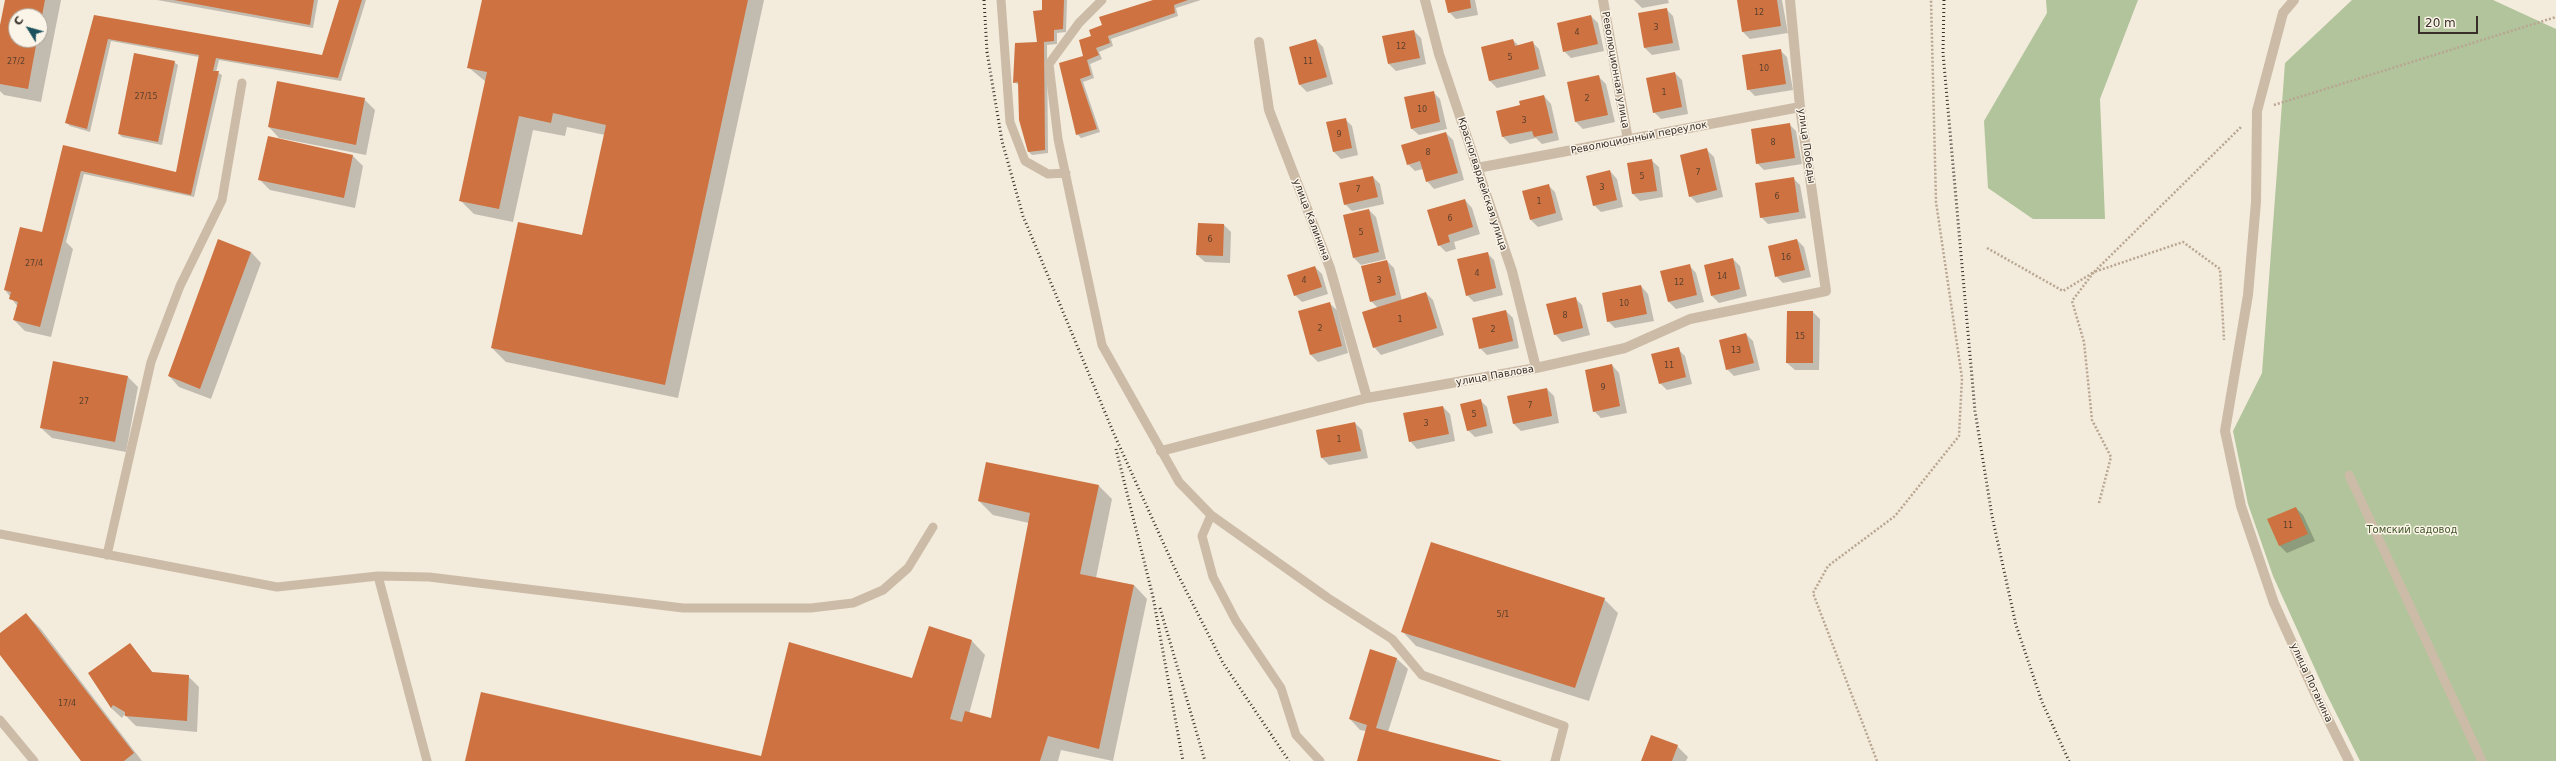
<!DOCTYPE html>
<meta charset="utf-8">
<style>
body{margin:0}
#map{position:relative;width:2556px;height:761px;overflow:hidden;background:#f3ebdc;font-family:"DejaVu Sans",sans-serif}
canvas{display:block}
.north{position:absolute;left:8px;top:8px;width:40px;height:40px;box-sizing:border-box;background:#fbf4e8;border:1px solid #ada59b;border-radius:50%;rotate:307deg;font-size:11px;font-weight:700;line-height:16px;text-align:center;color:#382f28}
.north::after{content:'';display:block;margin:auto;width:14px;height:18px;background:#1b515d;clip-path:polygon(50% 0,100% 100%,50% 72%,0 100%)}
.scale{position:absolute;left:2418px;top:16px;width:60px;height:18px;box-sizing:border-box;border:2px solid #382f28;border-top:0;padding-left:5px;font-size:12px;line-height:14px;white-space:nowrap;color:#382f28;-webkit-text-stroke:3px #fbf4e8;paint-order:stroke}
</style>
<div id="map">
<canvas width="2556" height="761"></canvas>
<div class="north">С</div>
<div class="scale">20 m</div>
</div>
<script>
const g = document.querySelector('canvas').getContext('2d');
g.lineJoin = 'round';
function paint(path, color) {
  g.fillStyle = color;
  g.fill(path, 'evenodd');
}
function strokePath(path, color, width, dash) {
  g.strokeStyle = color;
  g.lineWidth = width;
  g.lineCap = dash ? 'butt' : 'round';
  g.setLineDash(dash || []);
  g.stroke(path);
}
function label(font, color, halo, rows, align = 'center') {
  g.font = font + ' "DejaVu Sans",sans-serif';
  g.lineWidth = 3;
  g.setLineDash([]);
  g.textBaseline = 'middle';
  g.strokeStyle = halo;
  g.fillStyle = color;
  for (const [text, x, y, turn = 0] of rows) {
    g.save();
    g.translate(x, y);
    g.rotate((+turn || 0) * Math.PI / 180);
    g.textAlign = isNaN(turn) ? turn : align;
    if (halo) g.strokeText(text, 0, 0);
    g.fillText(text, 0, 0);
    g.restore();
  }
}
paint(new Path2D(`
 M2046,0H2138L2100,99L2105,219H2033L1988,188L1984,121L2047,13Z
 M2352,0H2493L2556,29V761H2360L2325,691L2273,576L2248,504L2233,431L2262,373L2285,63Z`), '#b1c49b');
paint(new Path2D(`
 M6,0H61L41,102L4,95L0,91V30ZM16,16H40V40H16Z
 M157,0H318L313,28Z
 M341,0H366L341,81L219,60L216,72L222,75L194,197L84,174L66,242L73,249L51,337L25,331L14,320L18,307L5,290L45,234L64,146L177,173L199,57L111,41L90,132L70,126L67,123L94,16L323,56Z
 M483,0H764L678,398L506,362L492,348L582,236L605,135L567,127L565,136L533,130L513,222L474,214L460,200L486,82L468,67Z
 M1043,0H1067L1066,32L1057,33V44L1047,45L1048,153L1032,155L1029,152L1019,85L1014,82L1038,42Z
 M1156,0H1201L1176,8L1178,16L1111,39L1113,46L1099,52L1102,59L1090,64L1094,78L1083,82L1100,132L1081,138L1077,134L1060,64L1085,57L1093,37Z
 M1446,0H1475L1478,15L1456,19L1449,12Z
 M1634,0H1668L1669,3L1642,8Z
 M1738,0H1782L1788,33L1750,39L1743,32Z
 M1666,9L1673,16L1680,50L1652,55L1645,48Z
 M1591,16L1598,23L1604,51L1571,58L1564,51Z
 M1414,31L1421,38L1426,64L1396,71L1389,64Z
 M1316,40L1323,47L1333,84L1307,92L1300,85Z
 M1513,40L1519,46L1532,42L1539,49L1546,76L1497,88L1490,81L1482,48Z
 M1780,50L1787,57L1793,90L1755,96L1748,89Z
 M174,62L178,65L162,145L122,137L119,134Z
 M1675,73L1682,80L1688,114L1661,119L1654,112Z
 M1599,77L1606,84L1615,122L1583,129L1576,122L1568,83Z
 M1433,92L1440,99L1447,129L1419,135L1411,128Z
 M1544,96L1551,104L1559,140L1542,144L1536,138L1510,144L1503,137L1498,111L1521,106Z
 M364,99L375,110L366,155L279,138L269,127Z
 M1345,119L1352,126L1358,155L1341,159L1334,152Z
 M1789,124L1796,131L1802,164L1764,170L1757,163Z
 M1446,133L1453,140L1464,180L1434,189L1427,181L1423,169L1415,171L1408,164Z
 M1707,150L1714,157L1723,197L1697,203L1690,196Z
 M353,156L363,166L355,208L270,190L259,179Z
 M1651,160L1659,167L1663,197L1640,201L1633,194L1629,164Z
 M1610,171L1617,179L1623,207L1601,212L1594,205Z
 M1373,177L1380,184L1384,204L1352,211L1345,204Z
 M1793,178L1800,185L1806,218L1768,224L1761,217Z
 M1548,185L1555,192L1563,220L1538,227L1531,220Z
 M1465,200L1472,208L1480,234L1454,242L1456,249L1446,252L1439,245Z
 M1369,210L1376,217L1386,259L1361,265L1354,258Z
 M1224,225L1231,232L1230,263L1205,262L1197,255Z
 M1797,240L1804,247L1811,277L1783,283L1776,276Z
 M251,252L261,263L211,399L179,387L169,376Z
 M1487,253L1494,260L1503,295L1474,302L1467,295Z
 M1733,259L1740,266L1747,296L1719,303L1712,296Z
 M1387,261L1394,268L1402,301L1426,293L1433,300L1444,335L1381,355L1374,347L1378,308L1371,301Z
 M1689,265L1696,273L1704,302L1676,309L1669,302Z
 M1315,267L1322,274L1328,294L1302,302L1295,295Z
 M1641,286L1648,294L1654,321L1615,328L1608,321Z
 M1575,298L1582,305L1590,335L1562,342L1555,334Z
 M1329,303L1337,310L1348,353L1318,362L1311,355Z
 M1506,311L1513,318L1519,348L1487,355L1480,348Z
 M1813,312L1820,319L1819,370H1795L1787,363Z
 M1746,334L1753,341L1760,370L1734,376L1727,369Z
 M1678,349L1685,356L1692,384L1667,390L1660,383Z
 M1612,365L1619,373L1627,413L1601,418L1594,411Z
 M128,377L138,387L126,452L52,438L41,428Z
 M1547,389L1554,396L1559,423L1521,431L1514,424L1508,397Z
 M1480,400L1487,407L1493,433L1475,437L1468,430Z
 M1443,407L1450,414L1455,441L1417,449L1410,441Z
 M1355,423L1362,430L1368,458L1329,465L1322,458L1317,431Z
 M1099,486L1112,499L1096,578L1134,585L1147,599L1113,761L1061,750L1058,761H466L761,758L912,679L972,641L985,655L969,714L991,719L1029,523L993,515L979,501Z
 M2296,508L2303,515L2315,541L2287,553L2280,546L2269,520Z
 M1604,599L1618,613L1589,701L1416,646L1403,632Z
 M26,614L40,628L142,761H83L0,653V634Z
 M130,644L154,674L188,676L199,687L197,732L136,726L127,717L124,715L122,718L111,708L89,673Z
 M1371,651L1397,659L1408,669L1388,732L1501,761H1358L1366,731L1360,730L1350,719Z
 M1677,746L1688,757L1686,761H1643Z`), '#0003');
paint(new Path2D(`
 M5,0H45L41,21L40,16H16V40H37L28,89L0,84V25Z
 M174,0H314L310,25Z
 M339,0H362L338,78L216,58L213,71H219L191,195L81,171L40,327L13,320L18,302L9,299L11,292L4,290L20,227L42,232L63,145L176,172L199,55L108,39L87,129L65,123L94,15L322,55Z
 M482,0H748L665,385L491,348L518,222L582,235L606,125L553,113L551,123L519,116L499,209L459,201L487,72L467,68Z
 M1042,0H1064L1063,29L1054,30V41L1044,42L1045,150L1028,152L1019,120L1018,82L1013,83L1015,43L1037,42L1033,11L1042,10Z
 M1153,0H1188L1174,5L1175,13L1108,36L1110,43L1096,48L1099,55L1087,60L1091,75L1080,79L1097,129L1076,135L1059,63L1083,56L1079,40L1091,36L1089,30L1102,25L1099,17Z
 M1445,0H1470L1471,8L1448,13Z
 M1737,0H1777L1781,26L1742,32Z
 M1667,8L1673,43L1644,48L1638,13Z
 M1591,15L1598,44L1563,52L1557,23Z
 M1414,30L1420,58L1388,64L1382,36Z
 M1316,39L1327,77L1299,85L1289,47Z
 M1513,39L1515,46L1533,41L1539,69L1489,81L1481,47Z
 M1781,49L1786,84L1747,90L1742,55Z
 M134,53L175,61L158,142L118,134Z
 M1675,72L1682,107L1653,113L1646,78Z
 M1599,75L1608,115L1575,122L1567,82Z
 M277,81L365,98L356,145L268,127Z
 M1434,91L1440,122L1411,129L1404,97Z
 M1544,95L1553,133L1534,137L1532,131L1502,137L1496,111L1520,105L1519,101Z
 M1346,118L1352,148L1333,152L1326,122Z
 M1790,123L1795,158L1756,164L1751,129Z
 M1446,132L1458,173L1426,182L1420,161L1407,165L1401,145Z
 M268,136L353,155L344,198L258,180Z
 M1707,148L1717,190L1689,197L1680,155Z
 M1652,159L1657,191L1632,194L1627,163Z
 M1610,170L1617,200L1593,206L1586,176Z
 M1373,176L1378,197L1344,205L1339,183Z
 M1794,177L1799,212L1760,218L1755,183Z
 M1549,184L1556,213L1530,220L1522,191Z
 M1465,199L1473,227L1448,235L1450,242L1438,246L1427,210Z
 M1369,209L1379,252L1353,258L1343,215Z
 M1198,223L1224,224L1223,256L1196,255Z
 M218,239L251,252L200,389L168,376Z
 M1797,239L1805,270L1775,277L1768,246Z
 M1488,252L1496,288L1466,296L1457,259Z
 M1733,258L1740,289L1711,296L1704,265Z
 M1387,260L1396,295L1370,302L1361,266Z
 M1690,264L1697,295L1668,302L1660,271Z
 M1315,266L1322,287L1294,296L1287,275Z
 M1641,285L1647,314L1607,322L1602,293Z
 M1426,292L1437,328L1373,348L1362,312Z
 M1576,297L1583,328L1554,335L1546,304Z
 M1330,302L1342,346L1310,355L1298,311Z
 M1506,310L1513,341L1479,349L1472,318Z
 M1787,311H1813V363H1786Z
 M1746,333L1754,363L1726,370L1719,340Z
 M1679,347L1686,377L1659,384L1651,354Z
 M53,361L128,376L115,442L40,428Z
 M1612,364L1620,406L1593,412L1585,370Z
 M1547,388L1552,416L1513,424L1507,396Z
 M1481,399L1487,426L1467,431L1460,404Z
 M1443,406L1449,434L1409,442L1403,413Z
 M1355,422L1361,451L1321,458L1316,430Z
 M986,462L1099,485L1080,574L1134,585L1099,749L1048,736L1040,761H465L481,692L761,756L789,642L912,678L929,626L972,640L950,719L962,722L965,711L991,718L1030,513L978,501Z
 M2296,507L2308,534L2279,546L2267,519Z
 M1431,542L1605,598L1575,688L1401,632Z
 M26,613L134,753L124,761H81L0,655V633Z
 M130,643L152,672L189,675L187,721L125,716V712L113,705L111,708L88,673Z
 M1370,649L1397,658L1376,728L1502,761H1357L1367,725L1349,719Z
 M1651,735L1678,745L1672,761H1641Z`), '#cd7240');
strokePath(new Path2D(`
 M2274,105L2556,17
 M1987,248L2063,291L2094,272L2242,126
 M2099,503L2111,457L2092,420L2084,342L2072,301L2094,272L2183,242L2220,269L2224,340
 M1877,761L1813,593L1828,566L1895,516L1959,436L1962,378L1936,202L1931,0`), '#b8a691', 2.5, [2, 2]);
strokePath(new Path2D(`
 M1001,0L1010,122L1025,161L1048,174L1066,173
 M1102,0L1079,23L1049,64L1058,139L1102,345L1179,482L1211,515L1202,536L1213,577L1236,621L1281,688L1296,735L1320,761
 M2349,475L2482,761
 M1211,515L1328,598L1392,639L1422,675L1564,726L1555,761
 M0,534L277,587L378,576L429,577L683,608H811L853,603L883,590L908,568L933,527
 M107,555L151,362L180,286L222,200L242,83
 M378,576L427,761
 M0,720L34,761`), '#ccbca7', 9);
strokePath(new Path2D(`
 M1425,0L1439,54L1512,271L1536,368
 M1603,0L1628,140
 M2294,0L2283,13L2257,111L2256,202L2248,295L2225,431L2241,506L2274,603L2314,691L2349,761
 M1259,42L1269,110L1330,268L1367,398
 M1477,168L1800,107
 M1161,451L1367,398L1536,368L1625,348L1690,319L1826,291L1800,107L1790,0`), '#ccbca7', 10);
strokePath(new Path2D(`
 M984,0L987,52L1002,141L1023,216L1114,434L1176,571L1223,663L1289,761
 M1944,0L1943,53L1975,411L1992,516L2016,625L2042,702L2069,761
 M1116,449L1153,597L1183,761
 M1160,608L1205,761`), '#382f28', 3, [1, 3]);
label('8px', '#5d402e', null, [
 ["12",1759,13],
 ["3",1656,28],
 ["4",1577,33],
 ["12",1401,47],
 ["5",1510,58],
 ["27/2",16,62],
 ["11",1308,62],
 ["10",1764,69],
 ["1",1664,93],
 ["27/15",146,97],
 ["2",1587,99],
 ["10",1422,110],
 ["3",1524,121],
 ["9",1339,135],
 ["8",1773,143],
 ["8",1428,153],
 ["7",1698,173],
 ["5",1642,177],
 ["3",1602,188],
 ["7",1358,190],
 ["6",1777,197],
 ["1",1539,202],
 ["6",1450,219],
 ["5",1361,233],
 ["6",1210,240],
 ["16",1786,258],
 ["27/4",34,264],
 ["4",1477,274],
 ["14",1722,277],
 ["4",1304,281],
 ["3",1379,281],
 ["12",1679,283],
 ["10",1624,304],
 ["8",1565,316],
 ["1",1400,320],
 ["2",1320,329],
 ["2",1493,330],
 ["15",1800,337],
 ["13",1736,351],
 ["11",1669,366],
 ["9",1603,388],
 ["27",84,402],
 ["7",1530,406],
 ["5",1474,415],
 ["3",1426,424],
 ["1",1339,440],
 ["11",2288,526],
 ["5/1",1503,615],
 ["17/4",67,704]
]);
label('10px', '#382f28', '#fbf4e8', [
 ["Революционная улица",1615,70,80],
 ["Революционный переулок",1639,138,-11],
 ["улица Победы",1806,146,82],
 ["Красногвардейская улица",1482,184,72],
 ["улица Калинина",1311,220,69],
 ["улица Павлова",1495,376,-10],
 ["улица Потанина",2311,683,65]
]);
label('10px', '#42582a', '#fbf4e8', [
 ["Томский садовод",2412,530]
]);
</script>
